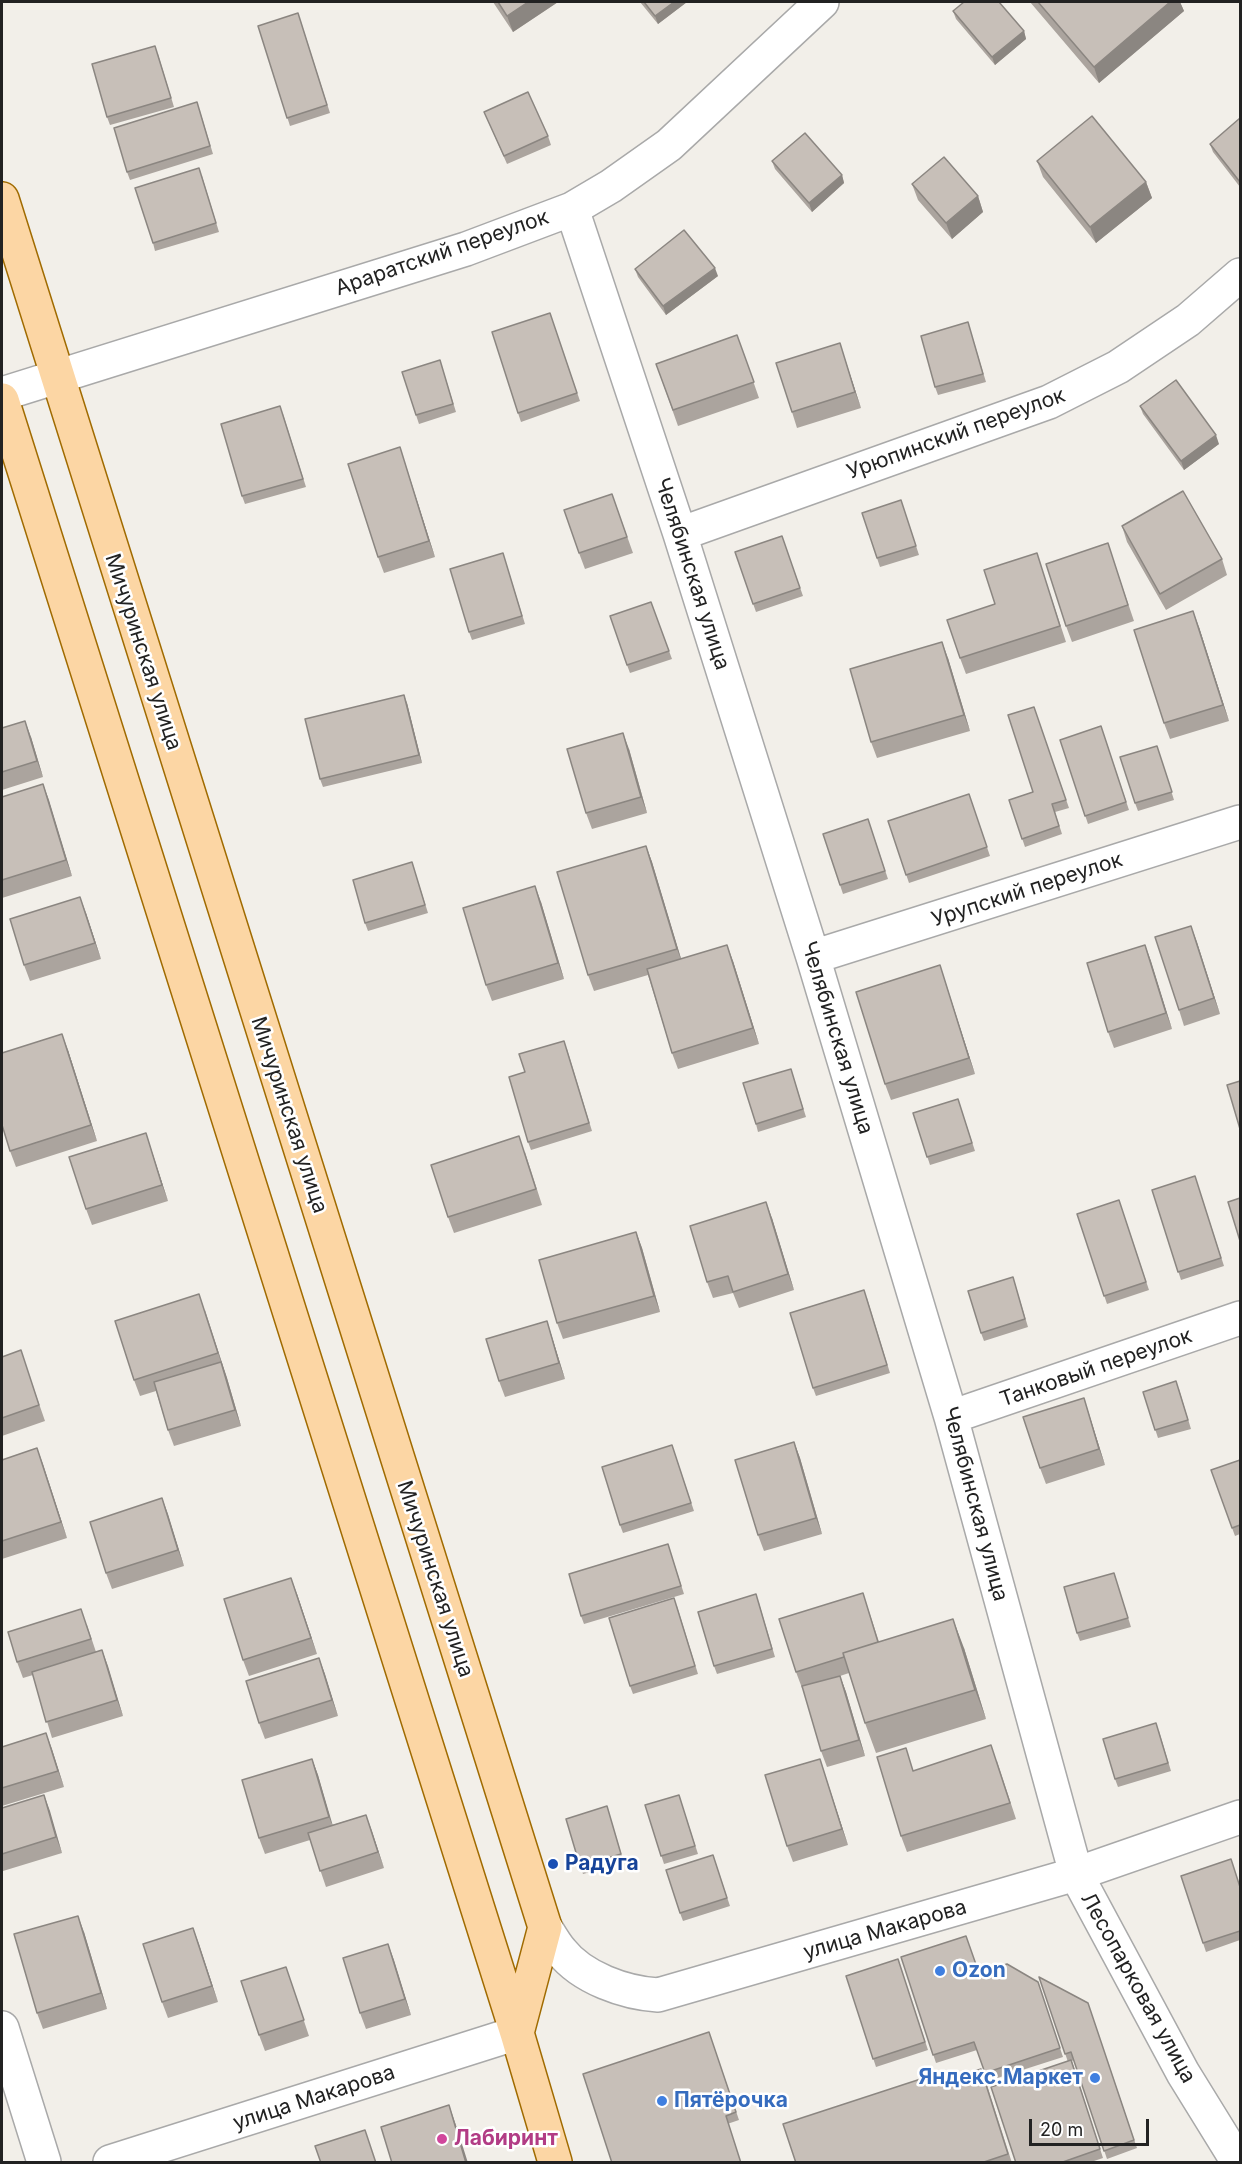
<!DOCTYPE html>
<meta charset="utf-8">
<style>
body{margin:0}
#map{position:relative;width:1242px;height:2164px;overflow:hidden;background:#f2efe9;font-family:Inter,sans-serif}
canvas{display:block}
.frame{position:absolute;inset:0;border:3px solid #222;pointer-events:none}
.scale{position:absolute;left:1029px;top:2119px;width:120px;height:27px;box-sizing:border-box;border:3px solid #222;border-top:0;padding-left:8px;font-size:18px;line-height:21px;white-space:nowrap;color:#222;-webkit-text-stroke:4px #fff;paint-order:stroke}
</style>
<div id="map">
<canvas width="1242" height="2164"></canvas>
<div class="frame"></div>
<div class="scale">20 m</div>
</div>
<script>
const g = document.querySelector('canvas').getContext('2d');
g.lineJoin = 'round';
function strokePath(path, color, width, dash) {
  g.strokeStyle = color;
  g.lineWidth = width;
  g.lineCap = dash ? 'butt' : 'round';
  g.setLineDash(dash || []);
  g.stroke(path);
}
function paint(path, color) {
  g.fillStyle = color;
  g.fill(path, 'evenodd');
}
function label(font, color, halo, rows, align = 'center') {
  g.font = font + ' Inter,sans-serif';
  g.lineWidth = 5;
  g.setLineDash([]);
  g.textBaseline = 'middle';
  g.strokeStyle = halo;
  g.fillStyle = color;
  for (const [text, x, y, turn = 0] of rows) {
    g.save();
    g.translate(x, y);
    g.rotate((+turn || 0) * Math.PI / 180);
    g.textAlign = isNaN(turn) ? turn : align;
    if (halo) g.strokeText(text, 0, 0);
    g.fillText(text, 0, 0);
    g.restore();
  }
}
const minor = new Path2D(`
 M572,209L680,534L813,957L951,1417L1076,1874L1183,2073L1238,2162
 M2,394L466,249L572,209L611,186L669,145L822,2
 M680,534L1049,402L1118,367L1188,320L1240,275
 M813,957L1240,822
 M951,1417L1240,1318
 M545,1927C550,1935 555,1944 561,1951C582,1978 625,1993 658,1995L1076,1874L1240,1817
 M2,2028L44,2162
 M110,2162L517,2033`);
const major = new Path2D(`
 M2,199L545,1927L517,2033
 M2,400L517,2033L555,2162`);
strokePath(minor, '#a9a9a9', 36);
strokePath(major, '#a06b00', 36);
strokePath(minor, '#fff', 33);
strokePath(major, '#fcd6a4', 33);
paint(new Path2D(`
 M493,2H558L513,32Z
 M640,2H687L658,24Z
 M1030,2H1180L1184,11L1099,83Z
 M953,11L1024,31L1026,39L995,65L956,19Z
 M301,22L330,113L290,126L258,26Z
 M158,54L174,107L110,125L107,117Z
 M200,111L213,154L130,180L127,172Z
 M484,112L548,136L551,145L507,164Z
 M1240,118V187L1213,152L1210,144Z
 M772,161L842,175L844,183L812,212L775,169Z
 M1037,161L1146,182L1152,198L1096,243L1043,177Z
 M202,176L219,232L155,251L153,243Z
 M912,184L978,196L983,212L952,239L918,200Z
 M635,269L718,276L666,315L638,277Z
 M550,313L580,401L521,422L518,413Z
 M968,322L986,382L938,395L935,387Z
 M737,335L759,398L678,426L656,364Z
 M845,359L861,408L797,428L792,412Z
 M440,360L456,412L419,424L416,415Z
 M1140,406L1219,444L1184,470L1143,414Z
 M283,414L306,487L245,504L242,496Z
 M405,463L435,557L384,573L378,557Z
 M612,494L633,553L585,569L579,553Z
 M901,500L919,555L880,567L862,513Z
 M1122,526L1222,559L1227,575L1166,610L1127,542Z
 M782,536L803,596L756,612L735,552Z
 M503,553L525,624L472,640L469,632Z
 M1113,559L1134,621L1072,642L1066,626Z
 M1042,569L1066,642L966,674L960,658L995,604Z
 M651,602L672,659L630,673L627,665Z
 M1199,627L1229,721L1170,739L1164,723Z
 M948,658L970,731L877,758L871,742Z
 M407,703L422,763L323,787L320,779Z
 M1034,707L1069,808L1055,812L1062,834L1025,847L1009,800L1033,792Z
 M1101,726L1129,810L1088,824L1060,740Z
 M2,728L31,737L43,777L2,790Z
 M1157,746L1174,800L1138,811L1135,803Z
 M629,749L647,813L592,829L586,813Z
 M43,784L72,876L2,898V797Z
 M969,794L990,856L909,883L888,821Z
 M868,819L888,879L843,894L823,834Z
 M646,846L652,862L681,959L733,961L759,1044L678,1069L672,1053L648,975L594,991L588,975Z
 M412,862L428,913L368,931L365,923Z
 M541,902L564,979L492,1001L486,985Z
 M86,913L101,959L30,981L24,965Z
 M1191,926L1220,1014L1184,1026L1179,1010Z
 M1145,945L1172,1029L1114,1048L1108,1032Z
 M940,965L975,1074L891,1100L885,1084Z
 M567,1049L592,1131L531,1150L528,1142L525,1072Z
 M68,1050L97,1141L16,1167L10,1151Z
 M791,1069L806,1117L758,1132L756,1124Z
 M958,1099L975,1151L930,1165L913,1113Z
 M146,1133L168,1201L92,1225L86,1209Z
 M525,1152L542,1205L454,1233L448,1217Z
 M1195,1176L1224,1266L1181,1280L1152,1190Z
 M1119,1200L1149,1290L1107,1304L1077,1214Z
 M772,1218L794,1290L739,1308L733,1293L713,1298L707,1282Z
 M636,1232L642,1248L660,1312L563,1339L557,1323Z
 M1013,1277L1028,1327L984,1341L981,1333Z
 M867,1298L890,1373L816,1396L813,1388Z
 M205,1310L227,1378L241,1426L174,1446L168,1430L156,1391L140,1396L134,1380Z
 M547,1321L565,1379L505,1397L499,1381Z
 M2,1357L26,1366L45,1421L2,1436Z
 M1179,1389L1191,1429L1158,1438L1143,1392Z
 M1089,1414L1105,1465L1046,1484L1040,1468Z
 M794,1442L800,1458L822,1534L764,1551L758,1535Z
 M672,1445L694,1511L623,1533L620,1525Z
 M37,1448L67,1538L2,1559V1460Z
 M1240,1460V1534L1235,1536L1211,1470Z
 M162,1498L184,1566L112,1589L106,1573Z
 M668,1544L684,1594L584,1624L581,1616Z
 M1114,1573L1131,1627L1080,1641L1077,1633Z
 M863,1593L879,1642L964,1648L986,1719L876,1753L865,1723L849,1673L840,1676L846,1692L865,1756L827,1767L821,1751L803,1687L802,1688L796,1672Z
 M297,1594L317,1654L249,1676L243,1660Z
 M759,1603L775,1657L717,1674L714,1666Z
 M677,1606L698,1674L633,1694L630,1686Z
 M87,1625L96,1652L102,1650L123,1716L52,1738L33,1675L23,1678L17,1662Z
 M319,1658L338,1716L265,1739L259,1723Z
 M1159,1731L1171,1771L1118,1787L1115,1779Z
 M46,1733L64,1787L2,1806V1747Z
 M312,1759L318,1775L332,1825L366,1815L384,1868L326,1887L310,1840L265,1854L259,1838Z
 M820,1759L848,1845L793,1862L787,1846Z
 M997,1761L1016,1819L907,1852L901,1836L914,1771Z
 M44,1795L62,1853L3,1871L2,1866V1808Z
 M679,1795L698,1854L664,1864L645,1805Z
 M607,1806L624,1863L583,1874L580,1866Z
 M713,1855L730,1906L683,1921L680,1913Z
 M1181,1876L1240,1886V1940L1206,1952Z
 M193,1928L218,2002L168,2018L162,2002Z
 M84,1932L107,2009L43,2029L37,2013Z
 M388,1944L411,2015L366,2029L360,2013Z
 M901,1957L979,1973L1038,1982L1063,2057L988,2081L977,2050L936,2063Z
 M898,1959L928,2050L876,2067L846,1976Z
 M286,1967L309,2036L265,2051L259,2035Z
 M1039,1977L1088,2003L1137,2148L1107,2159L1074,2060L1072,2061L1103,2158L1088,2163H1016L1068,2062Z
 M709,2032L739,2120L612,2163Z
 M939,2082L987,2085L1012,2163H796Z`), '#aba49e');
paint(new Path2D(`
 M528,2H558L513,32L507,16Z
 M674,2H687L658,24L655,16Z
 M1170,2H1180L1184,11L1099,83L1094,67Z
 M1024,31L1026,39L995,65L992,57Z
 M842,175L844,183L812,212L809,203Z
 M1146,182L1152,198L1096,243L1090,227Z
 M978,196L983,212L952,239L946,223Z
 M715,268L718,276L666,315L663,306Z
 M840,343L845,359L861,408L855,392Z
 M1216,435L1219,444L1184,470L1181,461Z
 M400,447L405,463L435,557L429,541Z
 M1193,611L1199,627L1229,721L1223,705Z
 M942,642L948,658L970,731L964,715Z
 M404,695L407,703L422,763L419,755Z
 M25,721L31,737L43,777L37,761Z
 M623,733L629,749L647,813L641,797Z
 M43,784L49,800L72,876L66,860Z
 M646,846L652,862L683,965L677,949Z
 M535,886L541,902L564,979L558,963Z
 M80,897L86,913L101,959L95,943Z
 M1191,926L1197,942L1220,1014L1214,998Z
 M727,945L733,961L759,1044L753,1028Z
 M1145,945L1151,961L1172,1029L1166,1013Z
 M940,965L945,981L975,1074L969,1058Z
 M62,1034L68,1050L97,1141L91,1125Z
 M146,1133L151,1149L168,1201L162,1185Z
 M766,1202L772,1218L794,1290L788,1274Z
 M636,1232L642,1248L660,1312L654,1296Z
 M199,1294L227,1378L241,1426L235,1410L221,1362Z
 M547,1321L552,1337L565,1379L559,1363Z
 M1084,1398L1089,1414L1105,1465L1099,1449Z
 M794,1442L800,1458L822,1534L816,1518Z
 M37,1448L43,1464L67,1538L61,1522Z
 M162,1498L168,1514L184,1566L178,1550Z
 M291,1578L297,1594L317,1654L311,1638Z
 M953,1619L964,1648L986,1719L975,1690Z
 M102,1650L108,1666L123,1716L117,1700Z
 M319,1658L325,1674L338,1716L332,1700Z
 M840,1676L846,1692L865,1756L859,1740Z
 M46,1733L52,1749L64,1787L58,1771Z
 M312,1759L318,1775L335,1833L329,1817Z
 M820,1759L825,1775L848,1845L842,1829Z
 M44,1795L50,1811L62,1853L56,1837Z
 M366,1815L372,1831L384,1868L378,1852Z
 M78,1916L84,1932L107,2009L101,1993Z
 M193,1928L199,1944L218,2002L212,1986Z
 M388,1944L394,1960L411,2015L405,1999Z
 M449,2105L457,2128L468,2163H466Z`), '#8b8681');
const building = new Path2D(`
 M498,2H528L507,16Z
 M644,2H674L655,16Z
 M964,2H999L1024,31L992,57L953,11Z
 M1038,2H1170L1094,67Z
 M298,13L327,105L287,118L258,26Z
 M155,46L171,98L107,117L92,64Z
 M528,92L548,136L504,156L484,112Z
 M197,102L210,146L127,172L114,128Z
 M1092,116L1146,182L1090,227L1037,161Z
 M1240,118V182L1210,144Z
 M805,133L842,175L809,203L772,161Z
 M944,157L978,196L946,223L912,184Z
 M199,168L216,223L153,243L135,188Z
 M684,230L715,268L663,306L635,269Z
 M550,313L577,393L518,413L492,332Z
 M968,322L983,374L935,387L921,336Z
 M737,335L754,382L673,410L656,364Z
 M840,343L855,392L792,412L776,363Z
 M440,360L453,404L416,415L402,372Z
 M1176,380L1216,435L1181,461L1140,406Z
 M280,406L303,479L242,496L221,424Z
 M400,447L429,541L378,557L348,464Z
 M1183,491L1222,559L1160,594L1122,526Z
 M612,494L627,537L579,553L564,510Z
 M901,500L916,546L877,558L862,513Z
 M782,536L800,588L753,604L735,552Z
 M1108,543L1128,605L1066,626L1046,564Z
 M503,553L522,616L469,632L450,569Z
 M1037,553L1060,626L960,658L947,620L995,604L984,570Z
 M651,602L669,651L627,665L610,616Z
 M1193,611L1223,705L1164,723L1134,630Z
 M942,642L964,715L871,742L850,669Z
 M404,695L419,755L320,779L305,719Z
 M1034,707L1066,800L1052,804L1059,826L1022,839L1009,800L1033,792L1008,715Z
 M25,721L37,761L2,772V728Z
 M1101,726L1126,802L1085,816L1060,740Z
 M623,733L641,797L586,813L567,749Z
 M1157,746L1172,792L1135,803L1120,757Z
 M43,784L66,860L2,880V797Z
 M969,794L987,847L906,875L888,821Z
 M868,819L885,871L840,885L823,834Z
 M646,846L677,949L588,975L557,872Z
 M412,862L425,905L365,923L353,880Z
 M535,886L558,963L486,985L463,908Z
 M80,897L95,943L24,965L10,919Z
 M1191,926L1214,998L1179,1010L1155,937Z
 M727,945L753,1028L672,1053L647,969Z
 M1145,945L1166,1013L1108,1032L1087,963Z
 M940,965L969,1058L885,1084L856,992Z
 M62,1034L91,1125L10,1151L2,1125V1053Z
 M564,1041L589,1123L528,1142L509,1077L525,1072L519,1054Z
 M791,1069L803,1109L756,1124L743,1083Z
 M1240,1081V1129L1227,1085Z
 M958,1099L972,1143L927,1157L913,1113Z
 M146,1133L162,1185L86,1209L69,1157Z
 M519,1136L536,1189L448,1217L431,1165Z
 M1195,1176L1221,1258L1178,1272L1152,1190Z
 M1240,1198V1241L1228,1202Z
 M1119,1200L1146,1282L1104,1296L1077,1214Z
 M766,1202L788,1274L733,1292L728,1276L707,1282L690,1226Z
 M636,1232L654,1296L557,1323L539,1260Z
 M1013,1277L1025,1319L981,1333L968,1291Z
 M864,1290L887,1365L813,1388L790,1313Z
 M199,1294L218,1353L134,1380L115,1321Z
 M547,1321L559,1363L499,1381L486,1339Z
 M21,1350L39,1405L2,1418V1357Z
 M221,1362L235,1410L168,1430L154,1382Z
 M1176,1381L1188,1420L1155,1430L1143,1392Z
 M1084,1398L1099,1449L1040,1468L1023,1417Z
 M794,1442L816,1518L758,1535L735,1460Z
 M672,1445L691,1503L620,1525L602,1467Z
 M37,1448L61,1522L2,1541V1460Z
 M1240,1460V1525L1232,1528L1211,1470Z
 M162,1498L178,1550L106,1573L90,1522Z
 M668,1544L681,1586L581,1616L569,1574Z
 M1114,1573L1128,1618L1077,1633L1064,1587Z
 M291,1578L311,1638L243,1660L224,1599Z
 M863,1593L878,1642L843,1653L844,1657L796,1672L779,1619Z
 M756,1594L772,1649L714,1666L698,1612Z
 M674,1598L695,1666L630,1686L609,1618Z
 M81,1609L91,1639L17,1662L8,1632Z
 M953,1619L975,1690L865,1723L843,1653Z
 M102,1650L117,1700L46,1722L32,1672Z
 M319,1658L332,1700L259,1723L246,1681Z
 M840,1676L859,1740L821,1751L802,1686Z
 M1156,1723L1168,1763L1115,1779L1103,1739Z
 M46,1733L58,1771L2,1788V1747Z
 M991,1745L1010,1803L901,1836L877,1757L906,1748L913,1771Z
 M312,1759L329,1817L259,1838L242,1780Z
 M820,1759L842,1829L787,1846L765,1775Z
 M44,1795L56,1837L2,1854V1808Z
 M679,1795L695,1846L661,1856L645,1805Z
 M607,1806L621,1854L580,1866L566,1819Z
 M366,1815L378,1852L320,1871L308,1833Z
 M713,1855L727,1898L680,1913L666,1870Z
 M1231,1859L1240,1887V1931L1203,1943L1181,1876Z
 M78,1916L101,1993L37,2013L14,1934Z
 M193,1928L212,1986L162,2002L143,1944Z
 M966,1936L979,1973L1007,1964L1038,1982L1060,2048L985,2073L974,2042L933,2055L901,1957Z
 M388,1944L405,1999L360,2013L343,1958Z
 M898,1959L925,2042L873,2059L846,1976Z
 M286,1967L304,2020L259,2035L241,1981Z
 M1039,1977L1088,2003L1134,2140L1104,2151L1071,2052L1065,2054Z
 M709,2032L736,2112L726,2116L741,2163H612L583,2074Z
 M1071,2060L1100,2149L1060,2163H1016L991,2087Z
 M981,2069L1008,2154L981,2163H796L783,2124L936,2074L939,2082Z
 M449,2105L466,2163H392L381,2127Z
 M365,2130L376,2163H321L315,2146Z`);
paint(building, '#c7bfb8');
strokePath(building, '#8b8681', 1.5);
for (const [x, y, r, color] of [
 [553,1864,6,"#1a4fb4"],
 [940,1971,6,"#3f7fe0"],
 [1095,2078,6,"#3f7fe0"],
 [662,2101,6,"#3f7fe0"],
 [442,2139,6,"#d1479c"]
]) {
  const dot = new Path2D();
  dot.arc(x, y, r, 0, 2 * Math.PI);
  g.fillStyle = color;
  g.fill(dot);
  strokePath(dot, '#fff', 2);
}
label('21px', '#222', '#fff', [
 ["Араратский переулок",442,253,-19],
 ["Урюпинский переулок",956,434,-20],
 ["Челябинская улица",692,574,72],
 ["Мичуринская улица",143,652,72],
 ["Урупский переулок",1027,890,-18],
 ["Челябинская улица",837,1038,73],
 ["Мичуринская улица",289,1115,72],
 ["Танковый переулок",1096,1368,-19],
 ["Челябинская улица",975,1504,75],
 ["Мичуринская улица",435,1579,72],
 ["улица Макарова",885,1930,-16],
 ["Лесопарковая улица",1138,1988,61],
 ["улица Макарова",314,2098,-18]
]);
label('bold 21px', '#164399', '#fff', [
 ["Радуга",565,1864]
], 'left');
label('bold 21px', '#366cbe', '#fff', [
 ["Ozon",952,1971],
 ["Яндекс.Маркет",1083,2078,"right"],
 ["Пятёрочка",674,2101]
], 'left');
label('bold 21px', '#b23c85', '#fff', [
 ["Лабиринт",454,2139]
], 'left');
</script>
